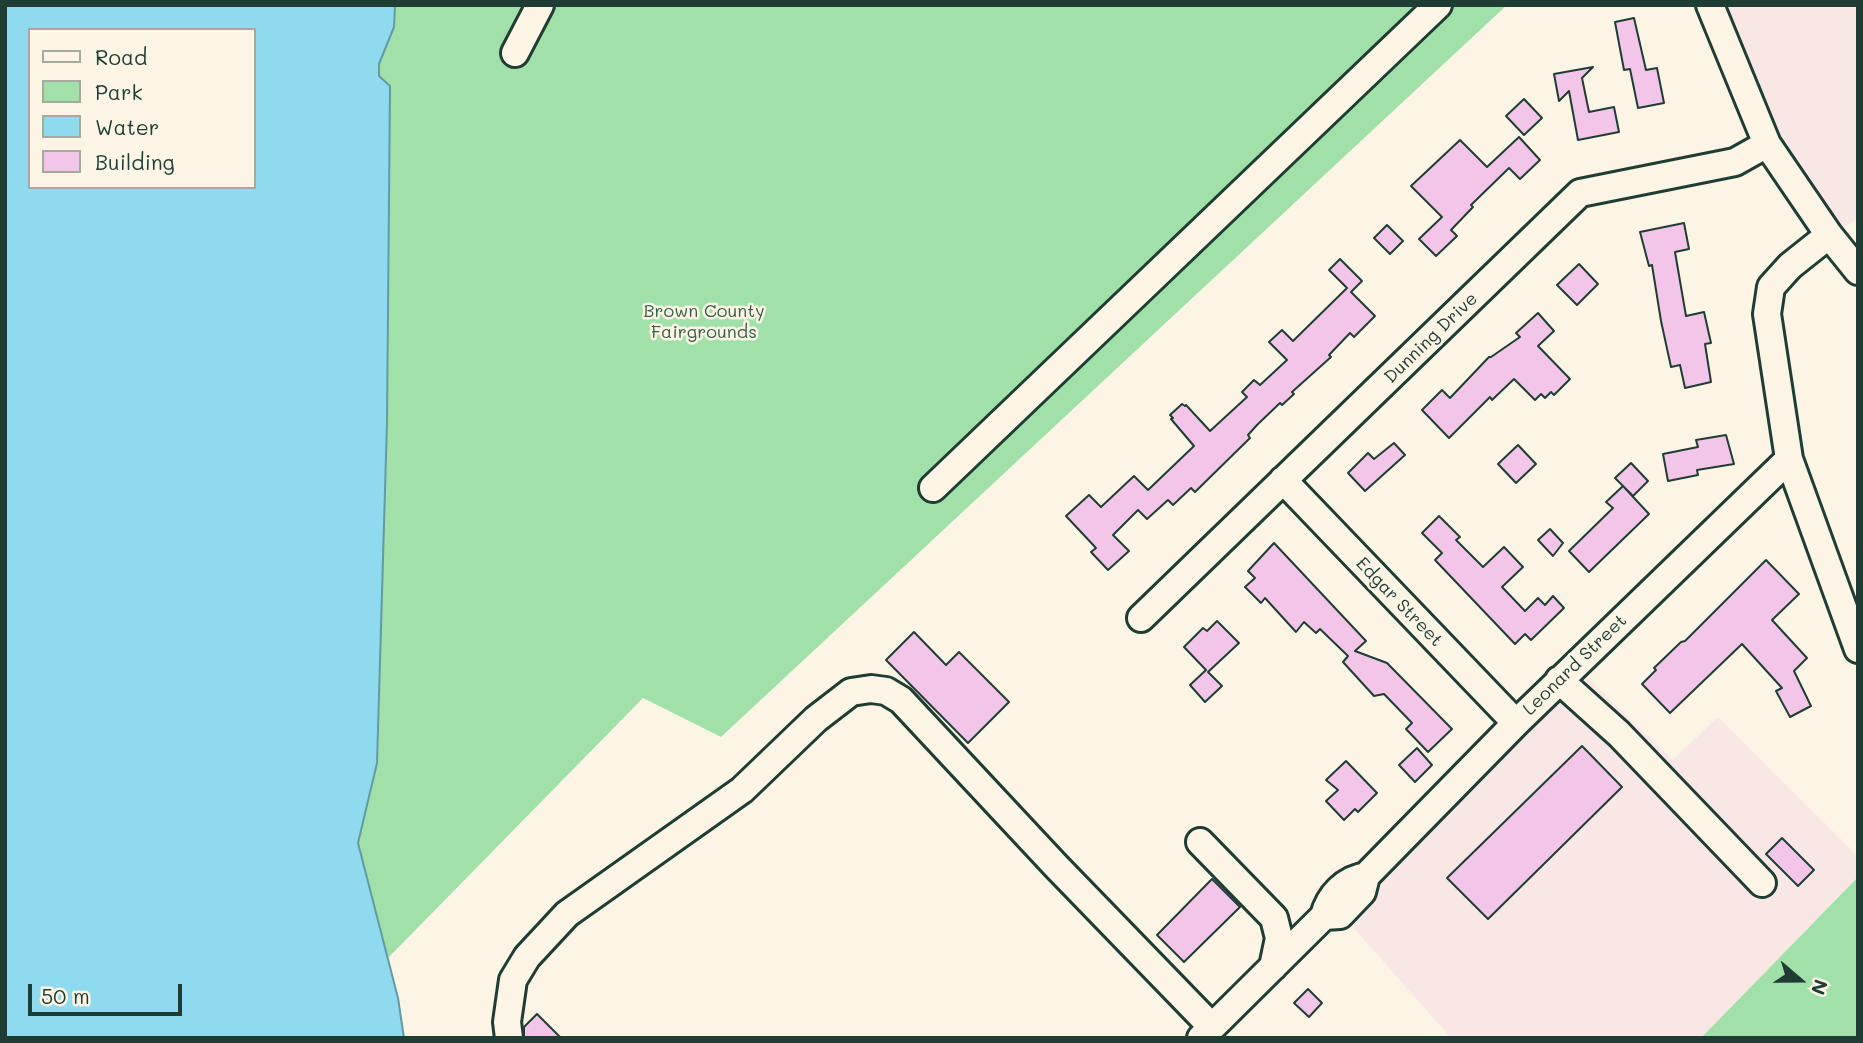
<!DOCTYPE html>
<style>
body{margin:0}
#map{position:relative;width:1863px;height:1043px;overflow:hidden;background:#fcf5e5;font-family:Mali,sans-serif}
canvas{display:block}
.frame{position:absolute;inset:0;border:7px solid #1f3d34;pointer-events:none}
.legend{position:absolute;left:28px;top:28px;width:228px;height:161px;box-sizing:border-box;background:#fcf5e5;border:2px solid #a4ab9e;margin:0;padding:9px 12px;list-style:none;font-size:21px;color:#1f3d34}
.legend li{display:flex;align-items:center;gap:14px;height:35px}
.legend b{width:35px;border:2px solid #a4ab9e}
.north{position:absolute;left:1765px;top:945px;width:70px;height:70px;-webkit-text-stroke:5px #fcf5e5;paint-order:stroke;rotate:110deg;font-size:19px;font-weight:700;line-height:28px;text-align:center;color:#1f3d34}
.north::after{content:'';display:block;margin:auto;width:24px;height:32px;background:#1f3d34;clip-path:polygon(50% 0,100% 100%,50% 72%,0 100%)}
.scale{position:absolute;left:28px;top:984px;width:154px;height:32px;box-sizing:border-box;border:4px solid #1f3d34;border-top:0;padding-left:9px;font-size:21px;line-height:24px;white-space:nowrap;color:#1f3d34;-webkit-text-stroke:5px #fcf5e5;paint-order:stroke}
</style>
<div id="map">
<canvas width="1863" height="1043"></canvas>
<div class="frame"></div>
<ul class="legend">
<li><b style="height:9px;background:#fcf5e5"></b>Road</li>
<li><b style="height:19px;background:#a1e1a9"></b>Park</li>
<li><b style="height:19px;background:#8fdaef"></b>Water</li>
<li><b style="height:19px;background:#f3c5e8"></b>Building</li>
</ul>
<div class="north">N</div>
<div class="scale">50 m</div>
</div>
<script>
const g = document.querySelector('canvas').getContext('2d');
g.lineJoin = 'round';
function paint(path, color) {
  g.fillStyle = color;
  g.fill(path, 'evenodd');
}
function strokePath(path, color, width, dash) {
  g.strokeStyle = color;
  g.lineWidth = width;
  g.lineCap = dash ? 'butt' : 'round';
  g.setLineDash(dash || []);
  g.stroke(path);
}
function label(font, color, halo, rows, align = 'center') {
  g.font = font + ' Mali,sans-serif';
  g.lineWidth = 5;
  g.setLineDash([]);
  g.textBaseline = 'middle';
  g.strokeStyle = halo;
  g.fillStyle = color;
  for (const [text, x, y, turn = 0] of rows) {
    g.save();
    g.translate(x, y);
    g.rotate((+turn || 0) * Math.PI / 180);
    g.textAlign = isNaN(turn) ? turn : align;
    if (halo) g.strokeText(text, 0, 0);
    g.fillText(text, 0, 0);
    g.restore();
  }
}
paint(new Path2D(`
 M1710,5H1858V219L1829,235L1767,144Z
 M1575,666L1673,760L1718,717L1858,856V877L1701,1038H1451L1352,926L1373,904L1356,880Z`), '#f9e7e6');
paint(new Path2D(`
 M395,5H1507L721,737L643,698L388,958L358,843L377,763L379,64L394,27Z
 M1858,877V1038H1701Z`), '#a1e1a9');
const water = new Path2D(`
 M5,5H395L394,27L379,64V76L390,86L387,422L377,763L358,843L398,998L404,1038H5ZM30,30H254V187H30Z`);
paint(water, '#8fdaef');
strokePath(water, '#629ba4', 2);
const building = new Path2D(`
 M1634,18L1646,70L1657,68L1664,103L1638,108L1630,69L1624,70L1615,22Z
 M1593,67L1582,78L1589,112L1614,107L1619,132L1578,140L1569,91L1559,101L1554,74Z
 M1524,99L1542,118L1524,135L1506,116Z
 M1519,137L1540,160L1520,179L1509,168L1471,205L1473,207L1451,230L1457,236L1436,256L1419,239L1442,217L1411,186L1460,140L1487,167Z
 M1684,223L1689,249L1675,252L1686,316L1704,312L1711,343L1705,344L1711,382L1685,388L1680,365L1671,367L1661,321L1652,265L1649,266L1640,232Z
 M1387,225L1403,241L1390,254L1374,238Z
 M1340,259L1362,281L1351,292L1375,316L1354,337L1350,333L1329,355L1331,357L1292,392L1294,394L1282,405L1280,403L1257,425L1248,435L1250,438L1195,492L1191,488L1173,505L1168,500L1147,519L1138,510L1113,535L1129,551L1108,570L1091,552L1096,548L1066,516L1089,495L1101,507L1134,476L1148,490L1194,446L1171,419L1173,418L1170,415L1182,404L1185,406L1186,405L1210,431L1247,397L1242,392L1254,380L1260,385L1287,360L1269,342L1282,330L1293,341L1347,288L1329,270Z
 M1579,264L1598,284L1577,305L1557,285Z
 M1538,313L1554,331L1538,346L1570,379L1554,395L1551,392L1545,398L1541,394L1535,400L1514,379L1492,400L1490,397L1449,438L1422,410L1442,390L1450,398L1489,357H1491L1520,337L1516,333Z
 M1726,435L1734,464L1697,470L1698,475L1668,481L1663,454L1698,447L1696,440Z
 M1394,443L1405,455L1365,491L1348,473L1368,453L1374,459Z
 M1518,445L1536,464L1516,483L1498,464Z
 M1631,463L1648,481L1633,496L1615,478Z
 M1623,486L1649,514L1589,572L1569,551L1613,508L1606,502Z
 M1439,516L1460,537L1456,540L1483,567L1504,547L1523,567L1502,587L1525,611L1538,598L1545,605L1553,596L1564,608L1531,640L1525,634L1515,644L1435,560L1442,553L1422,533Z
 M1550,529L1563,543L1553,556L1538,540Z
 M1274,543L1366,641L1355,651L1387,663L1452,729L1428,752L1406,729L1412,723L1384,694L1374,696L1343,662L1348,656L1320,629L1316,633L1304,622L1296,632L1265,598L1261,603L1245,587L1255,578L1248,571Z
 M1766,560L1799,594L1772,620L1807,658L1794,671L1811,706L1790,717L1776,691L1782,688L1742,644L1670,713L1642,684L1656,670L1654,668L1681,642L1685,641Z
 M1217,621L1239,643L1208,672L1222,686L1205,702L1190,685L1206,670L1184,647L1203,628L1207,631Z
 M914,632L946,665L959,652L1009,702L968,743L886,660Z
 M1582,746L1622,787L1488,919L1447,878Z
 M1417,748L1432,765L1415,782L1399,765Z
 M1346,761L1377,793L1358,812L1355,809L1344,820L1326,801L1338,790L1326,780Z
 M1782,838L1814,870L1798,886L1766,854Z
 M1212,879L1240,907L1184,962L1157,935Z
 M1308,989L1322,1003L1309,1017L1294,1003Z
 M537,1014L561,1038H524V1027Z`);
paint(building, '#f3c5e8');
strokePath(building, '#1f3d34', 2);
const minor = new Path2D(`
 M1710,5L1767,144L1829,235L1790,266L1771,287L1767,314L1789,459L1858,649
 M515,53L540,5
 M1829,235L1858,271
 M1283,480L1516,723
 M933,488L1438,5
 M1141,618L1580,193L1735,162L1767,144
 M1559,680L1619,734L1762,883
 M1200,842L1274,918L1279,938L1273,967
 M1366,876C1345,879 1329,896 1324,916L1340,915L1362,892L1366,876L1516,723L1789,459
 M509,1038L507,1022L513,980L527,957L567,914L742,790L816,719L851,692L871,689L886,691L901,700L1056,866L1212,1027
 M1201,1038L1324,916`);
strokePath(minor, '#1f3d34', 32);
strokePath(minor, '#fcf5e5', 26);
label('18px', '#395e4b', '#fcf5e5', [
 ["Brown County",704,311],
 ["Fairgrounds",704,332]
]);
label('18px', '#1f3d34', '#fcf5e5', [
 ["Dunning Drive",1431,338,-44],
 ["Edgar Street",1399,602,46],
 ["Leonard Street",1575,665,-44]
]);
</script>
